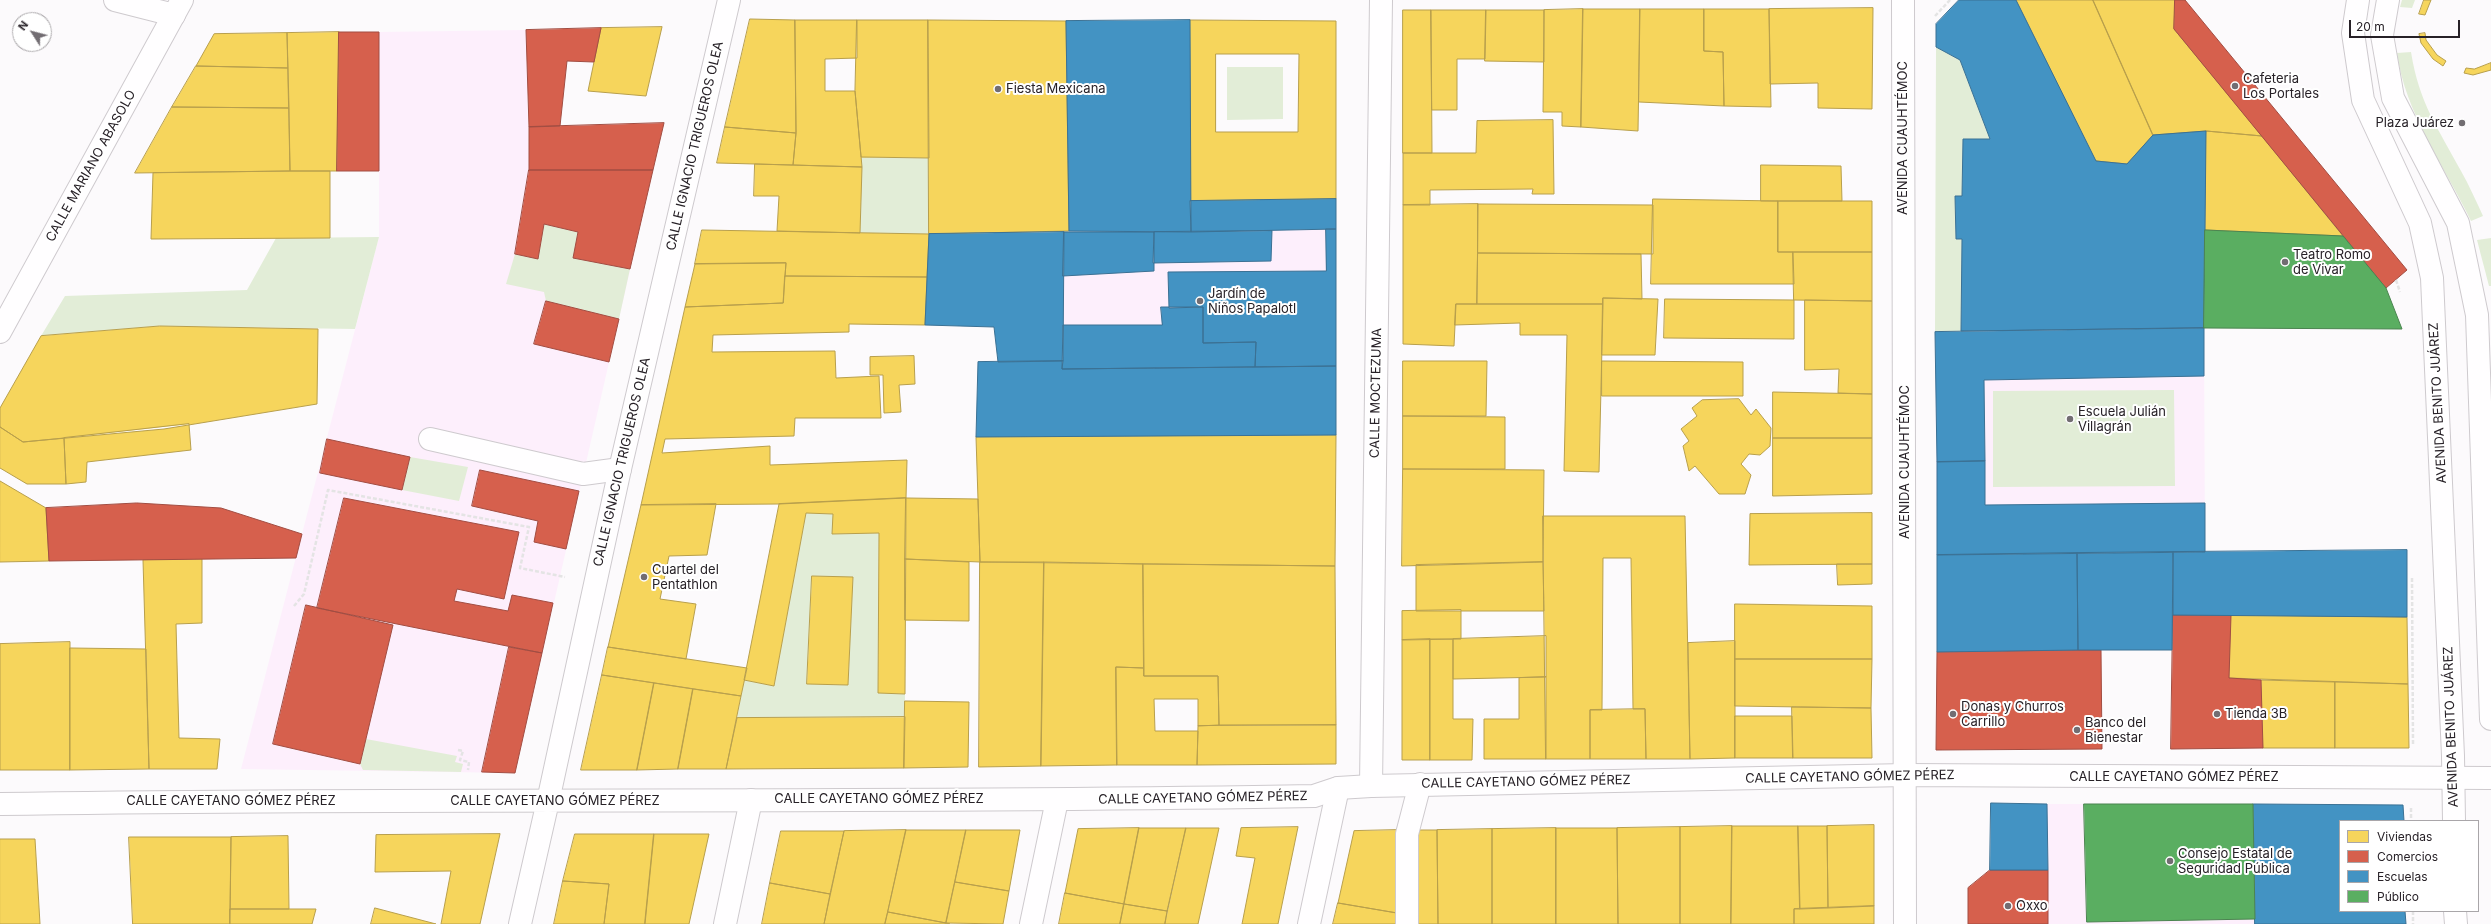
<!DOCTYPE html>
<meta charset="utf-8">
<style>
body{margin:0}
#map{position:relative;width:2491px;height:924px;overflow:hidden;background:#fcfafc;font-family:Inter,sans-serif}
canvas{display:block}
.legend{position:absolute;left:2339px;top:820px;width:140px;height:92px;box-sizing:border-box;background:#fff;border:1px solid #a9a6a9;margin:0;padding:5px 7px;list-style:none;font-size:12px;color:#272127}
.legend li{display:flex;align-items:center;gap:8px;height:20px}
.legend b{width:20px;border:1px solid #a9a6a9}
.north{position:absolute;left:12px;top:12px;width:40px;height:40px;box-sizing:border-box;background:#fff;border:1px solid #a9a6a9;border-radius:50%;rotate:306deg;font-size:11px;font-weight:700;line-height:16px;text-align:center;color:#272127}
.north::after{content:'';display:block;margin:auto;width:14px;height:18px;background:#726d72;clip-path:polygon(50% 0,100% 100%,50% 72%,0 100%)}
.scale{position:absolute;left:2349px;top:20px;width:111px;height:18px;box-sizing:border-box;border:2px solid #272127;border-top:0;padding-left:5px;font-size:12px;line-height:14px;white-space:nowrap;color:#272127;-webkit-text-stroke:3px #fff;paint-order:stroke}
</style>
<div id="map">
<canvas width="2491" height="924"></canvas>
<ul class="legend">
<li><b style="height:11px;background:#f6d55c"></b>Viviendas</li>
<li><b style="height:11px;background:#d6604d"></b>Comercios</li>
<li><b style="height:11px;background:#4393c3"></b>Escuelas</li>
<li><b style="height:11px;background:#5aae61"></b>Público</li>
</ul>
<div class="north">N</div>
<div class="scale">20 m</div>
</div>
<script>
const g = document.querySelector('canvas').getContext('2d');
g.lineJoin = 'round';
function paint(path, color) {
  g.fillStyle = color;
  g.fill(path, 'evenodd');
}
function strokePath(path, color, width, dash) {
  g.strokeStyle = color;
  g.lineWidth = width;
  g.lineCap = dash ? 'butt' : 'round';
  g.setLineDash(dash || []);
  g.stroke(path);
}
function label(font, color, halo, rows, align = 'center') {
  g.font = font + ' Inter,sans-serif';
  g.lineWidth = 4;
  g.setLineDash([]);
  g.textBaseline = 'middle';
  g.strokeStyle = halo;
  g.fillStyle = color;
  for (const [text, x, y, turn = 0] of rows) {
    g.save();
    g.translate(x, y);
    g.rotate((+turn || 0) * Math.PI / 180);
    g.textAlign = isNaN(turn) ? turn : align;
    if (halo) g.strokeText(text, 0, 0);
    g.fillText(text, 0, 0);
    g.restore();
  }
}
paint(new Path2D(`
 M526,30L529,170H653L515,773L241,769L379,237V32Z
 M1336,229V366L1062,369L1064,232Z
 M2204,328L2205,552L1937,555L1935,332Z
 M2047,804H2084L2087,922L2253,804L2403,805L2404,821H2340V911H2405L2406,924H2048Z`), '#fdeffc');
paint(new Path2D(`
 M2402,0H2415L2412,8L2400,7Z
 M1936,47L1960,60L1990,139H1963L1962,196H1955L1956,239H1962L1961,331L1935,332Z
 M2411,52C2419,103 2438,128 2461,171C2469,185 2476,201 2483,216L2471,221C2445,167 2405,113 2397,53Z
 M1227,67H1283V119L1227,120Z
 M861,157L929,158V234L860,233Z
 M544,224L578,232L573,258L630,269L619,319L546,301L544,292L506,284L515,254L538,259Z
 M379,237L355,329L160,326L41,336L65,296L247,290L276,238Z
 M2491,238V286H2489L2477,240Z
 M2174,390L2175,486L1993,487V391Z
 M410,457L468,467L459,501L402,490Z
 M806,513L833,514V534L879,533L878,693L905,694V717L737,718L744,680L774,686ZM812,576L853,578L848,685L807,684Z
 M366,739L457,756L455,762L463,764L461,772L363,770L360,764Z`), '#e2edd7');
const homes = new Path2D(`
 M2016,0H2093L2153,135L2127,164L2096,161Z
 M2093,0H2175L2174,29L2262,136L2206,131L2153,135Z
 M2424,0H2431L2425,15L2419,14Z
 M1873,8L1872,109L1818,108V83L1770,84L1769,9Z
 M1583,9H1640L1638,131L1581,127Z
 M1583,9L1581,127L1562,126V112H1543L1544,10Z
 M1640,9H1704V51L1723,52L1724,106L1639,102Z
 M1704,9H1769L1771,107L1724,106L1723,52L1704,51Z
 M1403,10H1431L1432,153H1403Z
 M1431,10H1486L1485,59H1457V110H1432Z
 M1486,10H1544V62L1485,61Z
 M750,19L795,20L796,133L725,127Z
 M795,20H857V58L825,59V91H855L862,167L793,165L796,133Z
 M857,20H928L929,158L861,157L855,91Z
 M928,20L1066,21L1069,231L929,234Z
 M1190,20L1336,21V199L1190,201ZM1216,54H1299L1298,132H1216Z
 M662,27L646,96L588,91L601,28Z
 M339,32L337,171H290L287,33Z
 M287,33L288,68L196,66L214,34Z
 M2425,33L2426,40L2437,55L2446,61L2443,66L2433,59L2421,43L2419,34Z
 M2491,63V70L2473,75L2464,73L2466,68L2474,69Z
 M196,66L288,68L289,108L172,107Z
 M172,107L289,108L290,171L135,173Z
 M1553,120L1554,194H1532L1533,189L1430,190V205H1403V153H1476L1477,121Z
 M725,127L796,133L793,165L717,163Z
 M2206,131L2262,136L2343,236L2205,230Z
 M755,164L862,167L860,233L777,231L779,196H754Z
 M1761,165L1841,166L1842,201H1761Z
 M290,171H330V238L151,239L153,173Z
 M1653,199L1778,201V252H1793L1794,284H1651Z
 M1778,201H1872V252H1778Z
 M1478,204L1477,304H1456L1454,346L1403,344V205Z
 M1478,204L1653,205V254L1478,253Z
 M702,230L929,234L927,277L785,276L786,263L695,264Z
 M1793,252H1872V301L1794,300Z
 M1478,253L1641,254L1642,299L1603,298V304H1477Z
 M786,263L783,303L685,307L695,264Z
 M785,276L927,277L925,325L849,324V332L713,335L712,352L835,351L836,378L879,376L881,418H795L794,436L665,439L662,453L770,446V465L907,460L906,498L779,504L641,505L685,307L783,303Z
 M1603,298L1658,299L1655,355H1602Z
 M1665,299L1794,300V339L1664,338Z
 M1805,300L1872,301V394L1838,393L1839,369L1805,370Z
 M1456,304H1603L1599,472L1564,471L1567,335H1520V323L1455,325Z
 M160,326L318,329L317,404L164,429L23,442L0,427V408L41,336Z
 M914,356L915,384L899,385L901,412L884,413L883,375H870V357Z
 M1403,361H1487L1486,416H1403Z
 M1602,361L1743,362V396H1602Z
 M1773,392L1872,394V438H1773Z
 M1739,399L1751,415L1756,409L1771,428L1770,446L1760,455L1749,454L1741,464L1751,475L1745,494H1719L1695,466L1689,471L1683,446L1689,441L1681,429L1697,416L1692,408L1702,400Z
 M1403,416L1505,417V469H1403Z
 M189,424L191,450L87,462L86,482L66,484L64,438Z
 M0,427L23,442L64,438L66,484H27L0,468Z
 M1336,435L1335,566L980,562L976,437Z
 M1773,438H1872V494L1773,496Z
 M1403,469L1544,470L1543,562L1402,566Z
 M0,481L46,508L49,561L0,562Z
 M906,498L905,694L878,693L879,533L832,534L833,514L806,513L774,686L744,680L779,504Z
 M906,498L978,499L980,562L905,559Z
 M716,504L707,555L669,556L660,599L696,604L686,659L608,647L641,505Z
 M1872,513V564L1749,565L1750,514Z
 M1543,516H1685L1690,759H1646L1645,709H1633L1631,558H1603L1602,710H1590V759H1546Z
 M202,559V623L176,624L179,738L220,739L217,769H149L143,560Z
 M905,559L969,562V621L905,620Z
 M980,562H1044L1041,766L979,767Z
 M1044,562L1143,564L1144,668L1116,667L1117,765L1041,766Z
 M1543,562L1544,611H1416V565Z
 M1143,564L1335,566L1336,725H1219L1218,676H1144Z
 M1837,564H1872V584L1838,585Z
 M812,576L853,577L848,685L807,684Z
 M1735,604L1872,606V659H1735Z
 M1461,610V639L1402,640V611Z
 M2231,615L2407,617L2408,684L2229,678Z
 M1546,636V677L1453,679V639Z
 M1430,639V760H1402V640Z
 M1430,639H1453V719H1473L1472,760H1430Z
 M1735,641V758L1690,759L1688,643Z
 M70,642V770H0V644Z
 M608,647L747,668L741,696L602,675Z
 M70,648L146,649L149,769L70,770Z
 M1735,659H1872L1871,708L1735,706Z
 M1116,667L1144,668V676H1218L1219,725L1198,726V699H1154L1155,731H1198L1197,765H1117Z
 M602,675L654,683L637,770H581Z
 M1546,677V759H1484V719H1519V678Z
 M2261,680L2335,682V748H2263Z
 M2335,682L2408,684L2409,748H2335Z
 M654,683L693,689L678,769L637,770Z
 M693,689L741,696L726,769H678Z
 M905,701L969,702L968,767L904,768Z
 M1792,707L1871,708L1872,758H1793Z
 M1645,709L1646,759H1590V710Z
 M1735,716H1792L1793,758H1735Z
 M905,717L904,768L726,769L737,718Z
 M1336,725V764L1197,765L1198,726Z
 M1874,825V906L1828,908L1827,826Z
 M1732,826L1731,924H1680V827Z
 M1732,826H1798L1800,909H1794V924H1731Z
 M1798,826H1827L1828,908L1800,909Z
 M1298,827L1278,924H1242L1255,858L1236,856L1241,828Z
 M1680,827V924H1618L1617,828Z
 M1139,828H1186L1167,911L1124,904Z
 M1139,828L1124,904L1065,893L1078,829Z
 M1186,828H1219L1198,924H1165Z
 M1556,828V924H1492V829Z
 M1556,828H1617L1618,924H1556Z
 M1492,829V924H1438L1437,830Z
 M906,830H966L946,923L888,912Z
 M906,830L885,924H824L844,831Z
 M966,830H1020L1009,891L955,882Z
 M1397,830V913L1338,903L1354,831Z
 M1397,830H1437L1438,924H1415Z
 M781,831H844L830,894L770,883Z
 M500,834L480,924H441L451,871L375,872L376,835Z
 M575,834H654L645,924H604L609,884L563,881Z
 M654,834H709L689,924H645Z
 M288,836L289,909H230L231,837Z
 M129,837H231L230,924H133Z
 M0,839H35L40,924H0Z
 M563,881L609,884L604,924H554Z
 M955,882L1009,891L1003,924L946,923Z
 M770,883L830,894L824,924H762Z
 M1065,893L1124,904L1120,924H1059Z
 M1338,903L1397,913V924H1333Z
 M1124,904L1167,911L1165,924H1120Z
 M1874,906V924H1794V909Z
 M375,908L436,924H371Z
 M230,909H316L312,924H230Z
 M888,912L946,923L950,924H885Z`);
paint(homes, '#f6d55c');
strokePath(homes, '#b89f4c', 1);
const shops = new Path2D(`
 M2175,0H2185L2407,270L2386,288L2174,29Z
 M601,28L594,62L567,61L560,126L529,127L526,30Z
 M339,32H379V171H337Z
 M664,123L653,170H529V127Z
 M529,170H653L630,269L573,258L578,232L544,224L538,259L515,254Z
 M546,301L619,319L609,362L534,344Z
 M327,439L410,457L402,490L320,473Z
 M480,470L579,491L566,549L534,542L538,521L472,506Z
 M344,498L519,532L504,599L457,589L454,601L508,611L512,595L553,603L542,653L317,608Z
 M137,503L221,508L302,534L296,558L49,561L46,508Z
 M306,605L393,625L360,764L273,744Z
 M2173,615H2231L2229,678L2261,680L2263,748L2171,749Z
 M509,647L542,653L515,773L482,772Z
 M2078,650H2101L2102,749L1936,750L1937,652Z
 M1990,870H2048V924H1968V888Z`);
paint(shops, '#d6604d');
strokePath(shops, '#a24d42', 1);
const schools = new Path2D(`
 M1959,0H2016L2096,161L2127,164L2153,135L2206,131L2204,328L1961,331L1962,239H1956L1955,196H1962L1963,139H1990L1960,60L1936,47V24Z
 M1190,20L1191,232L1069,231L1066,21Z
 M1336,199V229L1191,232L1190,201Z
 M1326,229H1336V366L1255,367L1256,342L1203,343V307L1169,308L1168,272L1326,271Z
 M1272,231L1271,261L1153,263L1154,232Z
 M1064,232L1063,361L998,362L994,327L925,325L929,234Z
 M1064,232H1154V271L1063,276Z
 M1161,307H1203V343L1256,342L1255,367L1062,369L1063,325H1162Z
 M2204,328V376L1984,380L1985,461L1937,462L1935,332Z
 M1063,361L1062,369L1336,366V435L976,437L978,362Z
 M1985,461V505L2205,503V552L1937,555V462Z
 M2407,550V617L2173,615V552Z
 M2173,552L2172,650H2078L2077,553Z
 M2077,553L2078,650L1937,652V555Z
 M1991,803L2047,804L2048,870H1990Z
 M2253,804L2403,805L2404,821H2340V911H2405L2406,924H2255Z`);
paint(schools, '#4393c3');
strokePath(schools, '#3b7194', 1);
const public = new Path2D(`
 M2205,230L2343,236L2386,288L2402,329L2204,328Z
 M2084,804H2253L2255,919L2087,922Z`);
paint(public, '#5aae61');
strokePath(public, '#4b8450', 1);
const service = new Path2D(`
 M115,0L174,15
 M2388,0L2382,35L2393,98L2458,223L2477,315L2491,719
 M430,439L583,474L620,469
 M1407,924V834L1420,784`);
const minor = new Path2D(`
 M1903,0L1905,924
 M1371,786L1381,0
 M725,924L751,800
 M1031,924L1057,800
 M1309,924L1338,788`);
const tertiary = new Path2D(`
 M0,332L182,0
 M548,801L620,469L729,0`);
const secondary = new Path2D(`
 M2358,0L2353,33L2363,100L2420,223L2432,278L2453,756L2454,821
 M2455,911L2456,924`);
const primary = new Path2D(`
 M0,804C438,797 876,804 1314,796L1338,788L1371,786L1906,775L2491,778
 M520,924L548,801`);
strokePath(service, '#cecace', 24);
strokePath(minor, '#cecace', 24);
strokePath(tertiary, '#cecace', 24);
strokePath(secondary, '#cecace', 24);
strokePath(primary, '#cecace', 24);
strokePath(new Path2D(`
 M1935,16L1950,0
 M2396,280L2400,292
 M2412,578L2413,746
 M294,606L304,594L328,490L529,527L520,568L565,577
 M458,750L463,751L460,760L469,762L468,770
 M2411,808V821
 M2413,911V924`), '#e4e4e4', 2.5, [4, 2]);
strokePath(service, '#fffeff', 22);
strokePath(minor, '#fffeff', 22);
strokePath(tertiary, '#fffeff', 22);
strokePath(secondary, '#fffeff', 22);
strokePath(primary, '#fffeff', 22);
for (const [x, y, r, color] of [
 [2235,86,4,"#726d72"],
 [998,89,4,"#726d72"],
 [2462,123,4,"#726d72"],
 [2285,262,4,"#726d72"],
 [1200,301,4,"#726d72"],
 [2070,419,4,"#726d72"],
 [644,577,4,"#726d72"],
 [1953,714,4,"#726d72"],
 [2217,714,4,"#726d72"],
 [2077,730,4,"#726d72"],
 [2170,861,4,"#726d72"],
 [2008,906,4,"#726d72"]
]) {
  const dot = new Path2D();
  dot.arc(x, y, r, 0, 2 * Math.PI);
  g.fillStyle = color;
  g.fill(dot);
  strokePath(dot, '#fff', 1.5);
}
label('13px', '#272127', '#fff', [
 ["Cafeteria",2243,79],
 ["Los Portales",2243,94],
 ["Fiesta Mexicana",1006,89],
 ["Plaza Juárez",2454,123,"right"],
 ["Teatro Romo",2293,255],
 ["de Vivar",2293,270],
 ["Jardín de",1208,294],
 ["Niños Papalotl",1208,309],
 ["Escuela Julián",2078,412],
 ["Villagrán",2078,427],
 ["Cuartel del",652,570],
 ["Pentathlon",652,585],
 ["Donas y Churros",1961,707],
 ["Carrillo",1961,722],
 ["Tienda 3B",2225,714],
 ["Banco del",2085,723],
 ["Bienestar",2085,738],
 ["Consejo Estatal de",2178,854],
 ["Seguridad Pública",2178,869],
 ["Oxxo",2016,906]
], 'left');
label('13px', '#272127', '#fff', [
 ["AVENIDA CUAUHTÉMOC",1903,138,-90],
 ["CALLE IGNACIO TRIGUEROS OLEA",695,146,-77],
 ["CALLE MARIANO ABASOLO",91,166,-61],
 ["CALLE MOCTEZUMA",1376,393,-89],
 ["AVENIDA BENITO JUÁREZ",2438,403,-93],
 ["CALLE IGNACIO TRIGUEROS OLEA",622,462,-77],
 ["AVENIDA CUAUHTÉMOC",1905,462,-90],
 ["AVENIDA BENITO JUÁREZ",2451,727,-92],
 ["CALLE CAYETANO GÓMEZ PÉREZ",1850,777,-1],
 ["CALLE CAYETANO GÓMEZ PÉREZ",2174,777],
 ["CALLE CAYETANO GÓMEZ PÉREZ",1526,782,-1],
 ["CALLE CAYETANO GÓMEZ PÉREZ",1203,798,-1],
 ["CALLE CAYETANO GÓMEZ PÉREZ",879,799],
 ["CALLE CAYETANO GÓMEZ PÉREZ",231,801],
 ["CALLE CAYETANO GÓMEZ PÉREZ",555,801]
]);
</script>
